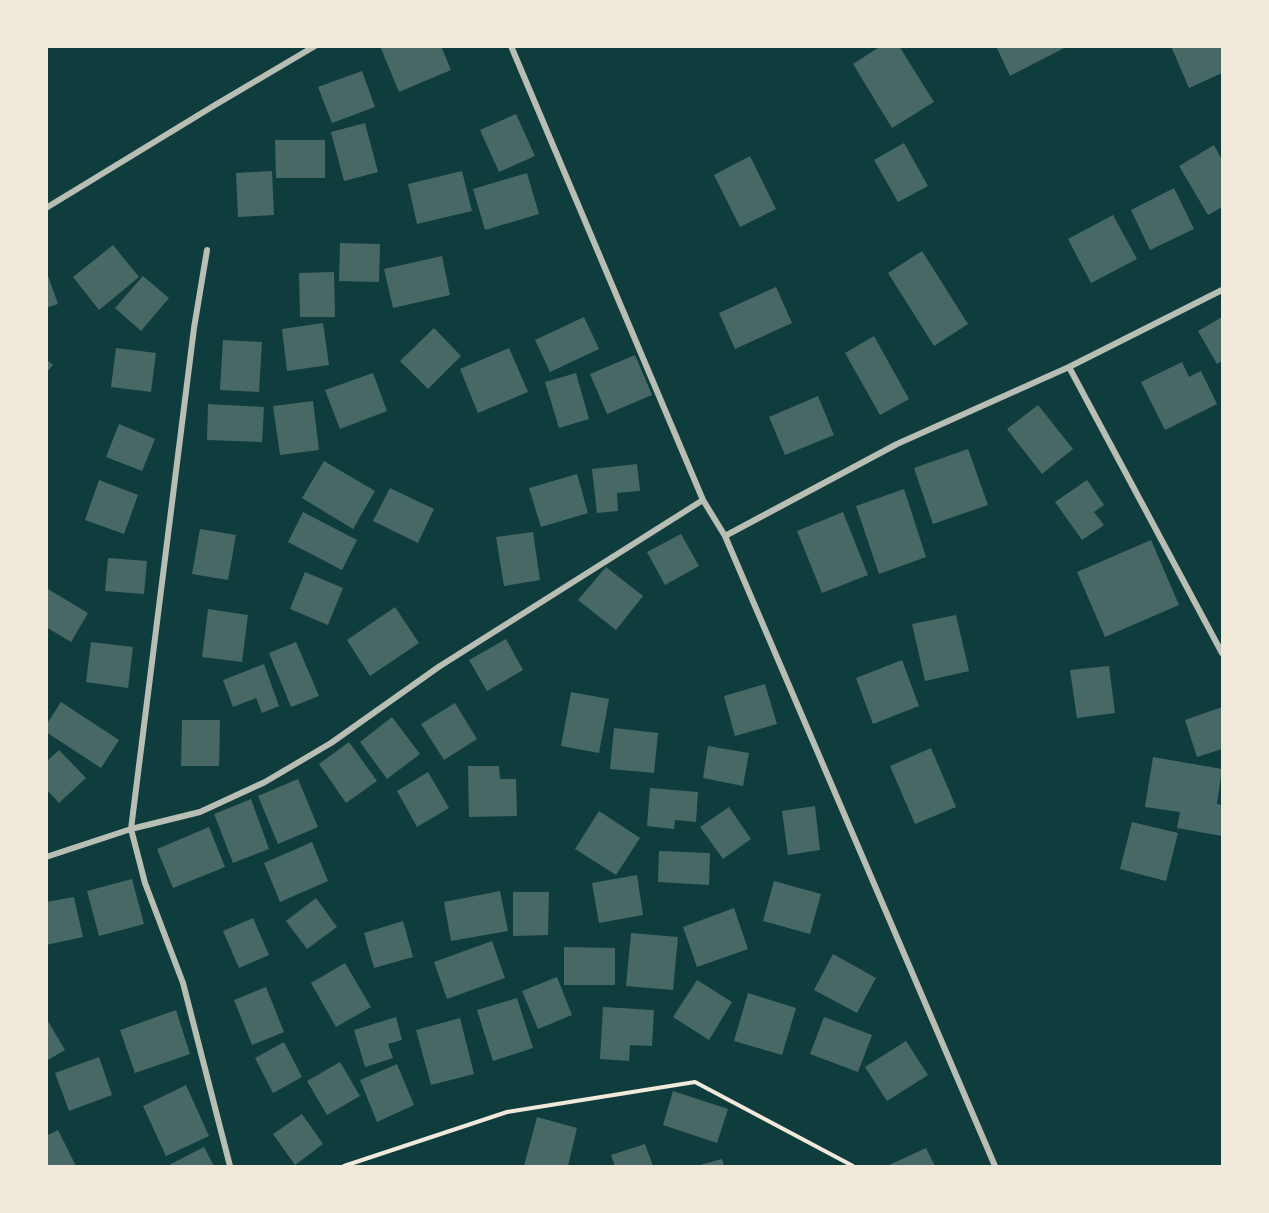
<!DOCTYPE html>
<style>
body{margin:0}
#map{position:relative;width:1269px;height:1213px;overflow:hidden;background:#0f3d3e;font-family:"Work Sans",sans-serif}
canvas{display:block}
.frame{position:absolute;inset:0;border:48px solid #f1e9da;pointer-events:none}
</style>
<div id="map">
<canvas width="1269" height="1213"></canvas>
<div class="frame"></div>
</div>
<script>
const g = document.querySelector('canvas').getContext('2d');
g.lineJoin = 'round';
function paint(path, color) {
  g.fillStyle = color;
  g.fill(path, 'evenodd');
}
function strokePath(path, color, width, dash) {
  g.strokeStyle = color;
  g.lineWidth = width;
  g.lineCap = dash ? 'butt' : 'round';
  g.setLineDash(dash || []);
  g.stroke(path);
}
paint(new Path2D(`
 M380,46H441L451,70L399,92Z
 M881,46H899L934,102L892,128L853,64Z
 M996,46H1068L1010,76Z
 M1171,46H1222V73L1189,88Z
 M362,71L375,107L332,123L318,87Z
 M516,114L535,156L499,172L480,130Z
 M365,123L378,172L344,181L331,132Z
 M275,140H325V178H276Z
 M904,143L928,186L898,202L874,160Z
 M1214,145L1222,160V207L1208,215L1179,166Z
 M750,156L776,209L740,227L714,175Z
 M272,171L274,215L238,217L236,173Z
 M462,171L472,211L417,224L408,184Z
 M527,173L539,214L485,230L473,189Z
 M1174,188L1194,229L1150,250L1131,210Z
 M1113,215L1137,259L1091,283L1068,239Z
 M340,243L380,244L379,282L339,281Z
 M113,245L139,277L99,310L73,277Z
 M922,251L968,324L934,346L888,273Z
 M442,256L450,295L393,308L384,269Z
 M46,270L58,304L46,308Z
 M334,272L335,317H300L299,273Z
 M143,276L169,298L141,331L115,308Z
 M776,287L792,323L735,349L719,313Z
 M584,317L599,349L550,372L535,340Z
 M1222,317V361L1217,364L1198,331Z
 M323,323L329,365L287,371L282,329Z
 M434,328L461,356L428,389L400,361Z
 M874,336L909,399L880,415L845,353Z
 M223,340L262,342L259,392L220,390Z
 M116,348L156,353L151,392L111,387Z
 M509,348L528,392L478,413L460,369Z
 M635,355L652,395L607,414L590,374Z
 M46,359L53,365L46,373Z
 M1182,362L1189,377L1201,371L1217,404L1165,430L1141,382Z
 M373,373L387,411L340,429L325,390Z
 M576,373L589,419L559,428L545,382Z
 M818,396L834,435L785,455L769,417Z
 M313,401L319,450L280,455L273,406Z
 M208,404L264,407L262,442L207,440Z
 M1038,405L1073,449L1042,474L1007,429Z
 M119,424L155,439L142,471L106,457Z
 M968,449L988,505L933,524L914,468Z
 M324,461L375,491L353,529L302,498Z
 M637,464L640,491L617,493L618,511L597,513L592,469Z
 M577,474L588,513L541,527L529,488Z
 M99,480L138,495L124,534L85,520Z
 M1087,480L1104,505L1094,512L1104,525L1082,540L1055,502Z
 M390,488L434,509L418,543L373,521Z
 M904,489L926,557L879,574L856,506Z
 M303,512L357,540L342,570L288,542Z
 M843,512L868,575L822,593L797,531Z
 M200,529L236,535L228,580L192,574Z
 M533,532L540,580L504,586L496,537Z
 M681,534L699,566L665,585L647,552Z
 M1151,540L1179,605L1105,637L1077,572Z
 M108,558L147,561L144,594L105,591Z
 M606,567L643,596L616,630L578,600Z
 M305,572L343,588L328,625L290,609Z
 M48,589L88,613L71,642L46,627V591Z
 M395,607L419,643L370,676L347,640Z
 M208,609L248,615L242,662L202,657Z
 M956,615L969,671L925,681L912,624Z
 M506,639L523,670L487,691L469,660Z
 M91,642L133,647L128,688L86,682Z
 M296,642L319,696L291,707L269,653Z
 M902,660L919,706L873,724L856,678Z
 M264,664L279,706L262,713L256,698L233,707L223,680Z
 M1109,666L1115,713L1077,718L1070,670Z
 M765,684L777,724L735,736L724,696Z
 M571,692L609,699L599,753L561,746Z
 M61,702L119,740L101,768L46,732V725Z
 M455,703L477,739L444,760L421,724Z
 M1222,707V749L1197,757L1185,720Z
 M392,717L420,754L387,779L360,742Z
 M182,720H220L219,766H181Z
 M614,728L658,733L654,773L610,769Z
 M349,742L377,781L346,803L319,764Z
 M708,746L749,753L743,786L703,778Z
 M931,748L956,807L915,824L890,766Z
 M59,750L86,778L59,803L46,789V762Z
 M1153,757L1222,769L1217,804L1222,805V836L1177,828L1180,812L1145,807Z
 M468,766H499L500,779H516L517,816L469,817Z
 M428,772L449,808L417,827L397,791Z
 M298,779L318,827L278,844L258,796Z
 M650,788L698,792L696,822L675,820L674,829L647,826Z
 M251,799L269,849L233,863L214,814Z
 M815,806L820,850L788,855L782,811Z
 M729,807L751,839L723,859L700,827Z
 M599,811L640,838L616,875L575,849Z
 M1132,822L1178,833L1166,881L1120,869Z
 M209,827L225,867L173,888L157,849Z
 M312,842L328,881L280,902L264,863Z
 M659,851L710,853L709,885L658,882Z
 M637,875L643,915L599,923L592,883Z
 M132,879L144,924L99,936L87,891Z
 M774,881L821,894L810,934L763,921Z
 M500,891L508,931L451,941L444,902Z
 M513,892H549L548,935L513,936Z
 M74,897L83,937L46,945V902Z
 M316,898L337,927L307,949L286,921Z
 M734,908L748,949L697,967L683,927Z
 M253,918L269,955L239,968L223,931Z
 M403,921L413,957L374,968L364,933Z
 M631,933L678,937L673,990L626,986Z
 M492,941L505,978L447,999L434,962Z
 M564,947L615,948V985H564Z
 M833,954L876,978L857,1013L814,990Z
 M345,963L371,1007L336,1027L311,983Z
 M557,977L572,1015L538,1029L522,991Z
 M697,980L732,1002L709,1040L673,1017Z
 M266,987L284,1032L252,1045L234,1000Z
 M748,993L796,1008L782,1055L734,1041Z
 M517,998L533,1048L493,1061L477,1010Z
 M603,1007L654,1010L652,1046L630,1045L629,1061L600,1059Z
 M176,1010L190,1054L135,1073L120,1030Z
 M396,1017L402,1040L388,1044L393,1058L365,1067L354,1030Z
 M824,1017L872,1035L858,1072L810,1054Z
 M46,1018L65,1050L46,1061Z
 M460,1018L474,1074L431,1085L416,1030Z
 M906,1041L928,1075L887,1101L865,1067Z
 M284,1042L302,1077L273,1093L255,1058Z
 M99,1057L112,1095L69,1111L55,1073Z
 M340,1062L360,1096L327,1115L307,1081Z
 M397,1064L414,1105L377,1122L360,1080Z
 M186,1085L209,1136L166,1156L143,1106Z
 M673,1091L728,1109L717,1143L663,1125Z
 M302,1114L323,1144L295,1165L273,1134Z
 M537,1117L577,1128L568,1166H524Z
 M58,1130L76,1166H46V1136Z
 M645,1144L653,1166H615L611,1155Z
 M204,1147L214,1166H167Z
 M926,1148L935,1166H887Z
 M722,1159L724,1166H696Z`), '#486865');
strokePath(new Path2D(`
 M344,1166L507,1112L695,1082L853,1166`), '#f1e9da', 4);
strokePath(new Path2D(`
 M511,46L703,500L725,536L995,1166
 M46,208L215,105L315,46
 M207,250L194,328L131,829L145,883L183,983L230,1166
 M1069,367L1222,653
 M725,536L897,444L1069,367L1222,290
 M46,857L131,829L200,812L265,782L331,743L440,666L703,500`), '#b8beb3', 6);
</script>
